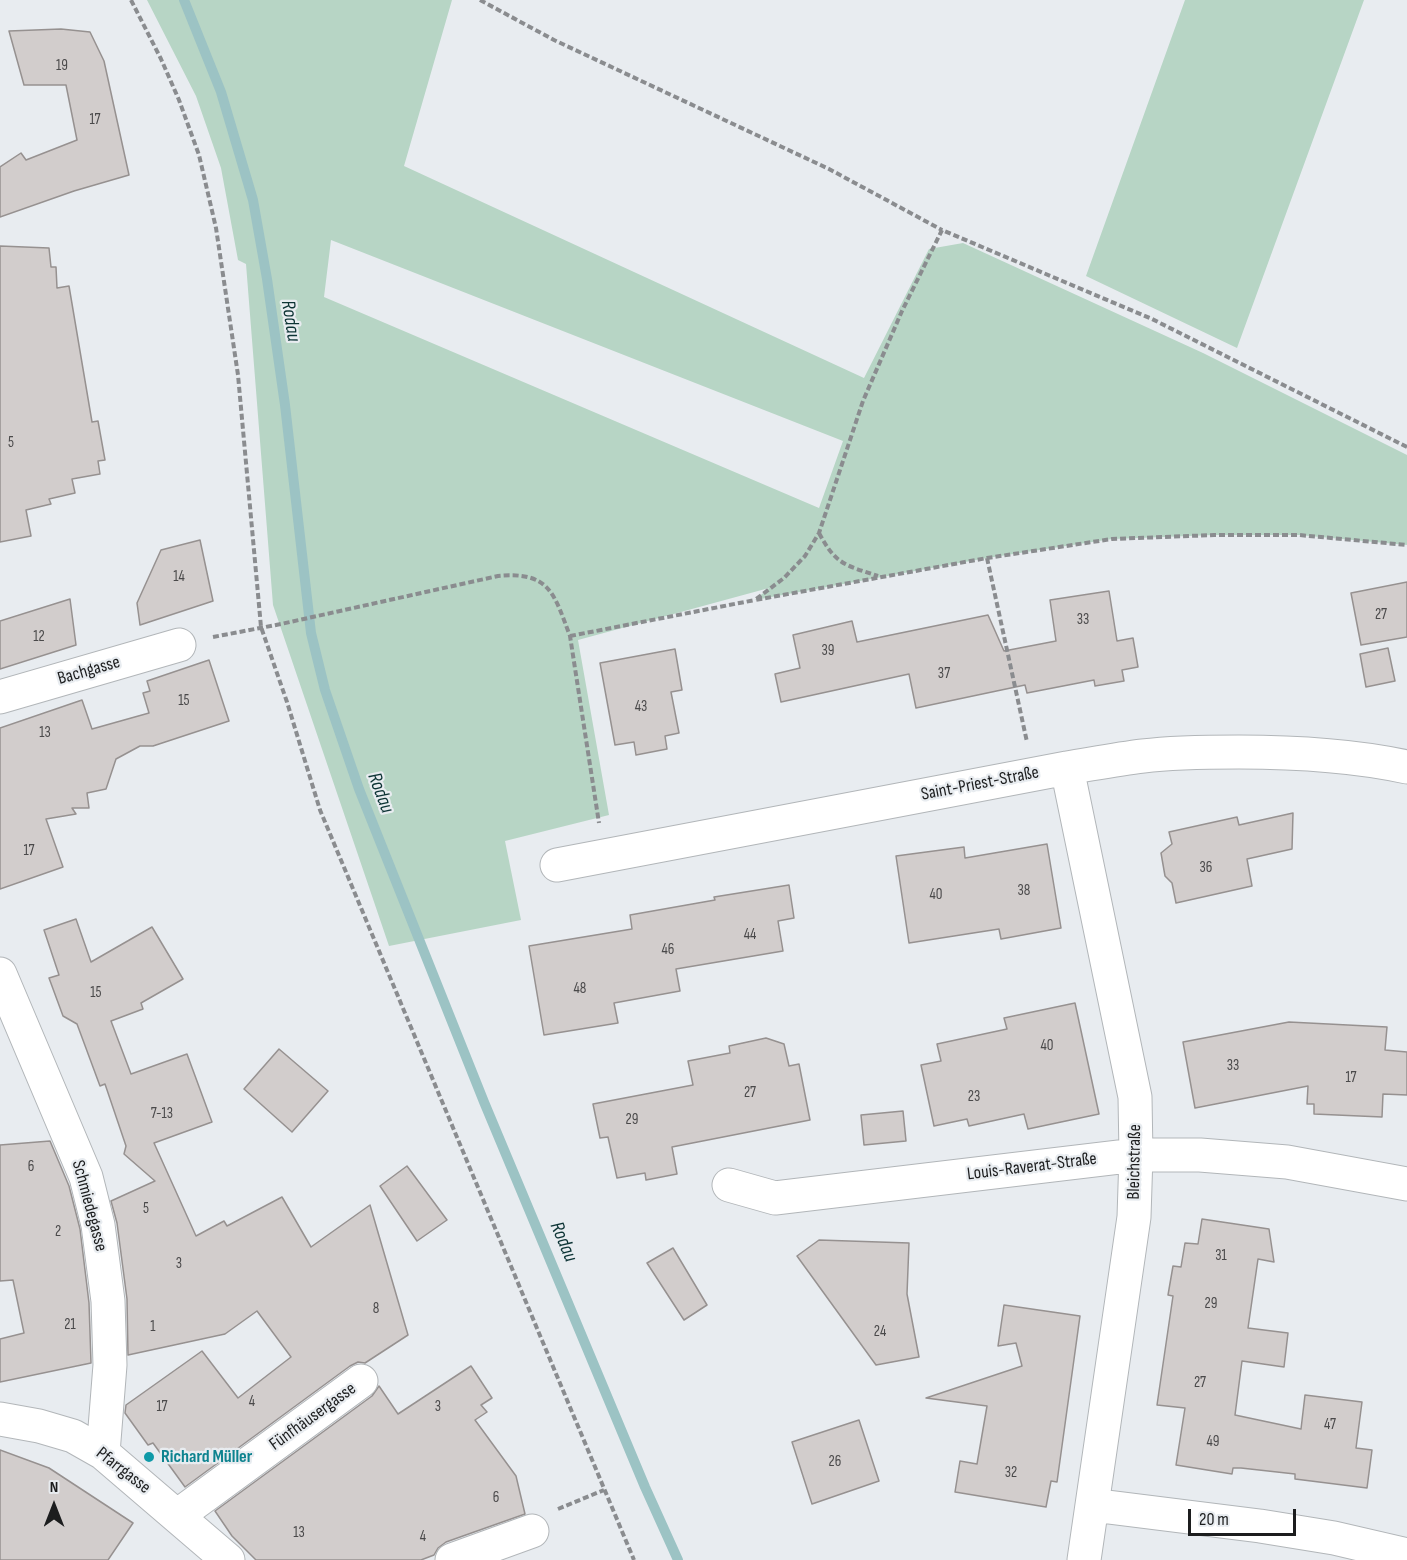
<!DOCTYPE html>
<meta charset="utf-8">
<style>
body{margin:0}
#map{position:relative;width:1407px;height:1560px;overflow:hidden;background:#e8ecf0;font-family:"Sofia Sans Condensed",sans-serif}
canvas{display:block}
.north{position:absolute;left:24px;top:1476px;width:60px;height:60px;-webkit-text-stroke:4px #e8ecf0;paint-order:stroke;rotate:0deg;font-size:16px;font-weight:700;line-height:24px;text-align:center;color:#1c1d1e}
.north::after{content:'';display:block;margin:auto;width:21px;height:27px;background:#1c1d1e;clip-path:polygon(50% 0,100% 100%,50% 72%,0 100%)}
.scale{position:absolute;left:1188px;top:1509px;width:108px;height:27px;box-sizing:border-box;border:3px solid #1c1d1e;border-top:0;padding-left:8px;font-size:18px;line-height:21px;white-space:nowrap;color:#1c1d1e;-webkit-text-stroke:4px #e8ecf0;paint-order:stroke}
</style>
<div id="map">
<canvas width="1407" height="1560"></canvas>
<div class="north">N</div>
<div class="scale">20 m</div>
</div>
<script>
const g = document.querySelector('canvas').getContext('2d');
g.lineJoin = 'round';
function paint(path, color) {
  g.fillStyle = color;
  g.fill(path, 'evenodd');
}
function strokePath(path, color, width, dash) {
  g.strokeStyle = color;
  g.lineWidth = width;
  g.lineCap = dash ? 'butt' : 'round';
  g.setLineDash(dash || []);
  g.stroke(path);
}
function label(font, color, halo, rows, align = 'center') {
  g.font = font + ' "Sofia Sans Condensed",sans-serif';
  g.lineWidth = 4.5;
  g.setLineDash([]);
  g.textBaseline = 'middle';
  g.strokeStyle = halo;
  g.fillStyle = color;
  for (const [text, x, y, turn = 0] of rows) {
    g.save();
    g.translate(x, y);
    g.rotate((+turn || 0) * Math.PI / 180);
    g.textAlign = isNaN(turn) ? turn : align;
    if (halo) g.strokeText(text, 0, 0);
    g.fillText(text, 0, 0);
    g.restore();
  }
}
paint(new Path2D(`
 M147,0H452L404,166L864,378L929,249L963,243L1203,353L1407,455V545L1299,535H1214L1112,539L987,558L755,600L769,588L578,640L609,815L505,841L521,920L389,946L273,605L246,264L238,260L221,168L196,96ZM331,240L843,441L819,508L324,297Z
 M1185,0H1364L1237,348L1086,276Z`), '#b7d5c5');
strokePath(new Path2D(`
 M184,0L221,92L253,200L267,279L285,405L311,633L325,690L359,789L484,1102L645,1487L678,1560`), '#9cc3c4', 10);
const building = new Path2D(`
 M61,29L90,32L104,61L129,175L74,191L0,217V167L21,153L26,160L77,140L66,85H24L9,31Z
 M0,246L49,248L51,267H56L57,288L69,286L92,422L98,421L105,460L98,461L100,474L72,479L75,493L49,499L51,504L26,510L31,536L0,542Z
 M200,540L213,601L140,625L137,603L161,550Z
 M1407,582V637L1361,645L1351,593Z
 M1109,591L1117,641L1133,638L1138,667L1122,670L1124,681L1095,686L1094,680L1027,693L1025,685L916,708L909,674L781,702L775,674L800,668L793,635L852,621L857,642L988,615L1004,651L1056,641L1050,600Z
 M70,599L76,645L0,669V621Z
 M1388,648L1395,681L1366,687L1360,654Z
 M675,649L682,690L671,692L679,733L665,736L667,749L636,755L634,742L615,745L600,663Z
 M209,660L229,721L153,746H140L116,759L106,789L87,793L89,808H72L76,814L46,819L63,867L0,889V728L82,700L92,729L149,713L143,693L150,691L147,681Z
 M1293,813L1292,849L1247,859L1252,886L1176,903L1172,883L1165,876L1161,853L1172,844L1169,832L1237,817L1239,825Z
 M1047,844L1061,928L1001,939L999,929L909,943L896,856L964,847L965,858Z
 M789,885L794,918L778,921L783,951L676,969L680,991L614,1003L618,1023L544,1035L529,946L632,929L630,915L715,900L714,897Z
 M76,919L91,962L152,927L183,979L141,1003L143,1009L111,1021L131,1074L187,1054L212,1122L154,1143L196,1236L224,1221L227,1226L282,1197L311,1247L370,1205L408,1335L365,1363L358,1362L350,1366L185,1487L153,1443L148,1445L125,1413L126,1405L202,1351L238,1398L291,1357L257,1311L225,1334L128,1355L127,1299L117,1223L111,1201L155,1181L124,1154L126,1146L105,1084L100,1086L77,1024L63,1016L49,978L59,975L44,930Z
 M1075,1003L1099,1114L1028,1129L1024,1114L969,1126L967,1119L934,1126L921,1065L941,1061L937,1044L1007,1029L1004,1018Z
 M1289,1022L1387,1027L1385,1050L1407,1052V1095L1383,1094L1382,1117L1314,1114V1104H1307L1308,1086L1195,1108L1183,1042Z
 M766,1038L784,1044L789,1066L799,1064L810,1120L672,1147L677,1174L646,1180L645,1173L617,1178L608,1137L600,1138L593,1104L693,1085L688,1061L730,1053L729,1046Z
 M279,1049L328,1091L292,1132L244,1089Z
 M903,1111L906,1141L864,1145L861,1115Z
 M50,1141L69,1186L80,1229L89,1303L91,1363L0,1382V1339L24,1333L13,1280L0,1281V1145Z
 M407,1166L447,1220L417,1241L380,1186Z
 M1202,1219L1269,1229L1274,1262L1258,1259L1248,1328L1288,1333L1284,1367L1242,1361L1235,1415L1301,1429L1305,1395L1362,1402L1356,1448L1372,1450L1367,1488L1295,1479V1474L1241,1468H1233L1232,1474L1176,1465L1185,1408L1157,1405L1173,1296L1168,1295L1173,1266L1181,1267L1185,1243L1198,1244Z
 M819,1240L909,1243L907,1294L919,1357L876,1365L797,1256Z
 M673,1248L707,1305L684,1320L647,1263Z
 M1004,1305L1080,1316L1057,1482L1051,1481L1046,1507L955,1492L960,1461L977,1464L987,1406L926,1398L1022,1366L1016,1343L998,1346Z
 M471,1366L492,1398L481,1405L487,1412L475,1420L516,1476L525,1514L446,1542L438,1548L434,1555L421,1560H256L232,1536L215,1511L372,1396L379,1386L398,1414Z
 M859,1420L879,1481L812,1504L792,1442Z
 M0,1450L49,1468L133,1523L108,1560H0Z`);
paint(building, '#d2cdcc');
strokePath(building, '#969190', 1.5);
const street = new Path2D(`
 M0,697L179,645
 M1067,768L1135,1097L1136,1155L1134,1217L1084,1560
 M557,865L1067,768C1092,764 1118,759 1143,756C1175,752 1207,752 1239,752C1296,752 1351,755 1407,767
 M0,974L86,1177L98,1225L108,1301L110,1365L103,1453
 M729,1185L775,1198L1136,1155H1200L1287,1162L1407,1184
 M0,1419L39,1426L73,1436L103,1453L228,1560
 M1092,1505L1260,1526L1334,1538L1407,1555
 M177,1516L361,1381
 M452,1560L532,1531`);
strokePath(street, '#b2b6b9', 35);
strokePath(new Path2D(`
 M131,0L161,59L179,100L199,155L216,228L238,375L261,627L287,702L320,810L634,1560
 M480,0L554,40L829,169L942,230
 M1407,447L1152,319L942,230L902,311L863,401L819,533L805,556L784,578L755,600L987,558L1112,539L1214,535H1299L1407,545
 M819,533C836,565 845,565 878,576
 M987,558L1027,742
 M570,636L755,600
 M213,637L281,624L498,576C550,571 554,594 570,636L599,823
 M558,1509L604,1490`), '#8a8c8f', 4, [6, 3]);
strokePath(street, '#fff', 33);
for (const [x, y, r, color] of [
 [149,1457,6,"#0f9aa8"]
]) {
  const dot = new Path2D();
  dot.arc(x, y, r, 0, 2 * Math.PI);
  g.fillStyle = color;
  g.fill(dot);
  strokePath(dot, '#e8ecf0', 2);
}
label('15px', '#4a494a', null, [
 ["19",62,66],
 ["17",95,120],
 ["5",11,443],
 ["14",179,577],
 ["27",1381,615],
 ["33",1083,620],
 ["12",39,637],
 ["39",828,651],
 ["37",944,674],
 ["15",184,701],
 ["43",641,707],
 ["13",45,733],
 ["17",29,851],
 ["36",1206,868],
 ["38",1024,891],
 ["40",936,895],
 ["44",750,935],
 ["46",668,950],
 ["48",580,989],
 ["15",96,993],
 ["40",1047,1046],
 ["33",1233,1066],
 ["17",1351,1078],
 ["27",750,1093],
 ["23",974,1097],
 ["7-13",162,1114],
 ["29",632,1120],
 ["6",31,1167],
 ["5",146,1209],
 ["2",58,1232],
 ["31",1221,1256],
 ["3",179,1264],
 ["29",1211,1304],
 ["8",376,1309],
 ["21",70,1325],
 ["1",153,1327],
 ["24",880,1332],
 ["27",1200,1383],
 ["4",252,1402],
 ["17",162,1407],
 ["3",438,1407],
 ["47",1330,1425],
 ["49",1213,1442],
 ["26",835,1462],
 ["32",1011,1473],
 ["6",496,1498],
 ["13",299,1533],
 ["4",423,1537]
]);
label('18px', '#1c1d1e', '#e8ecf0', [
 ["Bachgasse",89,671,-16],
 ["Saint-Priest-Straße",980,784,-11],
 ["Bleichstraße",1135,1162,-89],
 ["Louis-Raverat-Straße",1032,1167,-7],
 ["Schmiedegasse",89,1206,75],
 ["Fünfhäusergasse",313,1417,-36],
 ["Pfarrgasse",123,1471,38]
]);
label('bold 18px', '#0d838f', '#e8ecf0', [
 ["Richard Müller",161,1457]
], 'left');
label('italic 20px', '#0d3435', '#e8ecf0', [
 ["Rodau",290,321,81],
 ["Rodau",380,793,69],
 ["Rodau",563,1242,67]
]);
</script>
